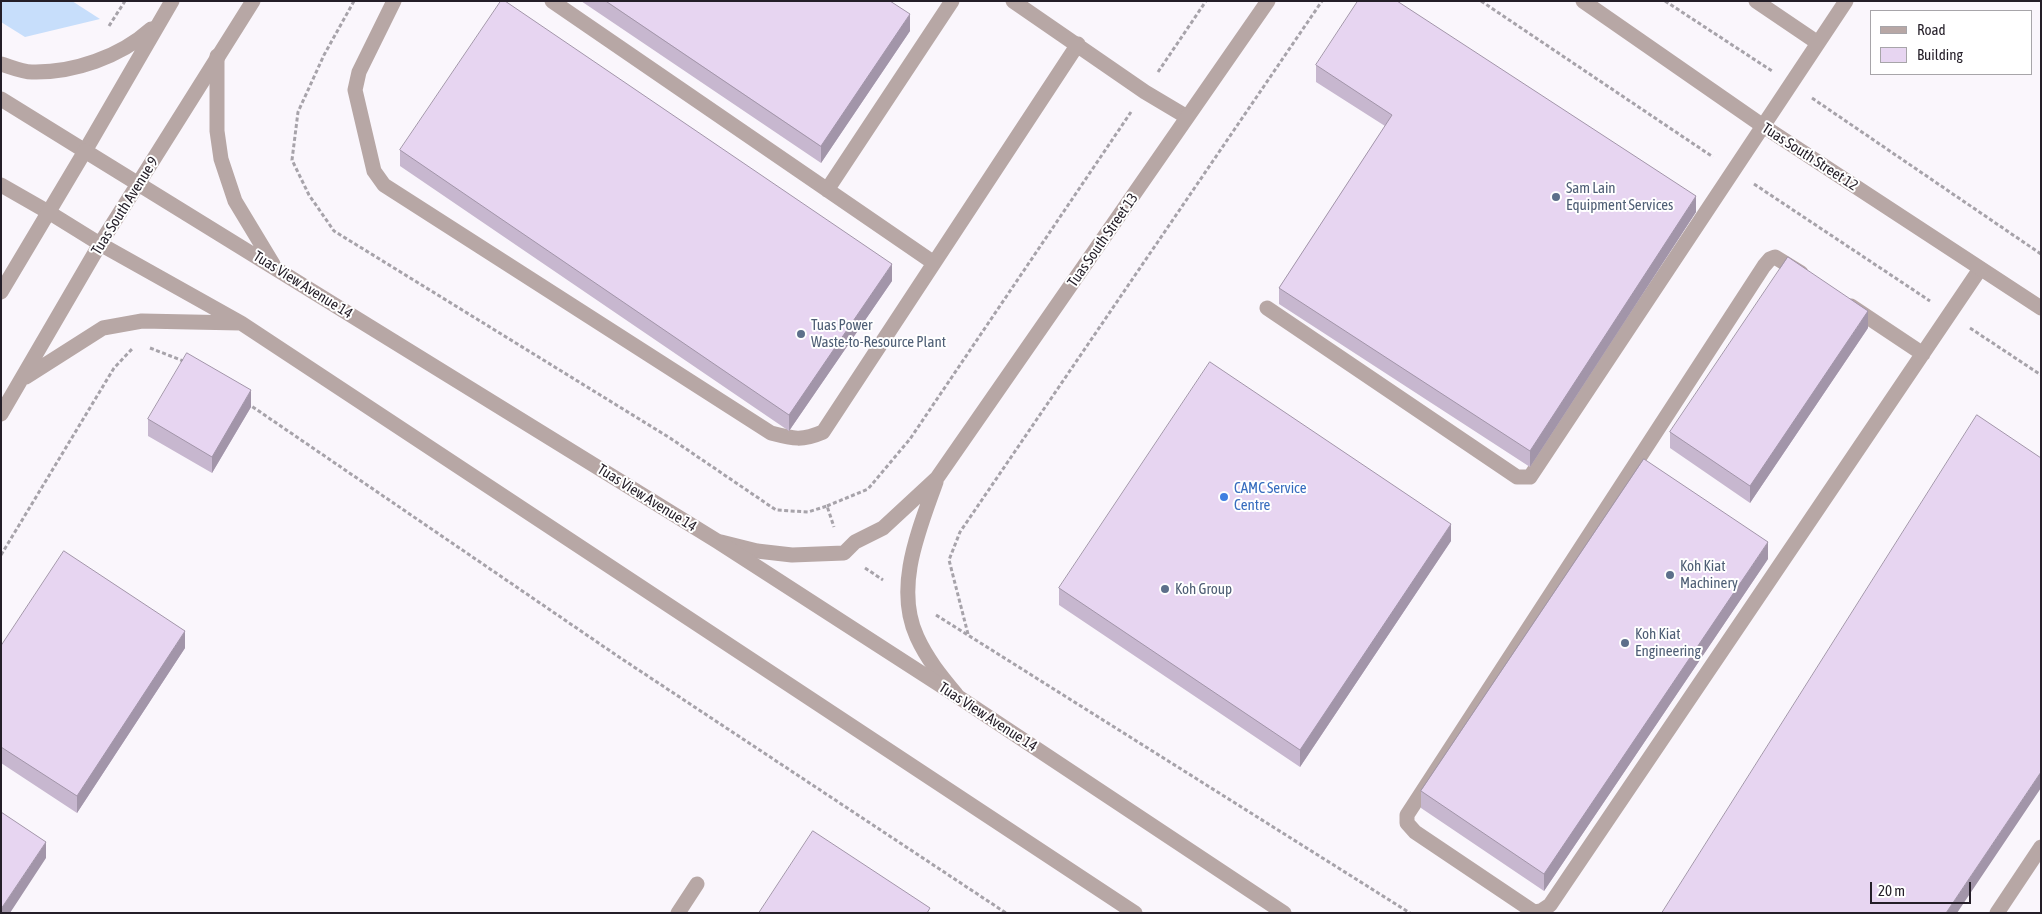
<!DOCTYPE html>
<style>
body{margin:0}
#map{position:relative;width:2042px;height:914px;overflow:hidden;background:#faf6fc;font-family:"Asap Condensed",sans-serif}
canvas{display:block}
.frame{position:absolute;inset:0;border:2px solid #241e28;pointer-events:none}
.legend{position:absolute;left:1870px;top:10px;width:162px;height:65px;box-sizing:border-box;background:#fff;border:1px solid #a7a5a9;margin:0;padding:6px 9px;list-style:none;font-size:15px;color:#241e28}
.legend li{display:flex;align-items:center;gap:10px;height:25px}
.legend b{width:25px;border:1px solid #a7a5a9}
.scale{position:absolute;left:1870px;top:882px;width:101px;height:22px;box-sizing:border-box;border:2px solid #241e28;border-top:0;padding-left:6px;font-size:15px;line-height:18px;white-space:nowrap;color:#241e28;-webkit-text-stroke:4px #fff;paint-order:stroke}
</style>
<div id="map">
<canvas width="2042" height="914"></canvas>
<div class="frame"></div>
<ul class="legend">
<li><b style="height:6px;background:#b7a7a5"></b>Road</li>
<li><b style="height:14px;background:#e7d5f1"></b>Building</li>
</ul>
<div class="scale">20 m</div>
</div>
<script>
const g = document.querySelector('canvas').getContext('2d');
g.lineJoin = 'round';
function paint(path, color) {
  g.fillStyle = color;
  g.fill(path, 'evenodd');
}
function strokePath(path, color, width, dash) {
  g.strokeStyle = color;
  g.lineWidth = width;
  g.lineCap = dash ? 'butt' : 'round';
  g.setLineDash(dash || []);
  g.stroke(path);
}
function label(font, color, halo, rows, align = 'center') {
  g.font = font + ' "Asap Condensed",sans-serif';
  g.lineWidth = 4;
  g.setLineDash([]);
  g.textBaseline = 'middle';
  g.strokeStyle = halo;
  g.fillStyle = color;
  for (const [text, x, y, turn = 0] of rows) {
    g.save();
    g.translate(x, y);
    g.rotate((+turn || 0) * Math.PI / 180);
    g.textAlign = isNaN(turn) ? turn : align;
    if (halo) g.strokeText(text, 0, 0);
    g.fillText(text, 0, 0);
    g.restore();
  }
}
paint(new Path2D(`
 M1,1H72L100,19L25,37L1,22Z`), '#c7defb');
strokePath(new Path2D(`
 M354,1L324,55L298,112L292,160L309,195L334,231L670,438L776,510L808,512L827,506L834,527
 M1481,1L1713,157
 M1665,1L1772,71
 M109,26L125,1
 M1158,72L1206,1
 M1812,98L2041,254
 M1754,184L1930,301
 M1970,328L2041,375
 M150,348L186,362
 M247,403L619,657L1006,913
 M827,506L868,489L910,439L1131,112
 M1,555L114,368L132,349
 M865,568L883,580
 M936,615L1410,913
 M968,634L949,560L960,532L1322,1`), '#a7a3aa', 3, [4, 2.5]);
strokePath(new Path2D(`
 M394,1L359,72L355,90L374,171L384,185L771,433C794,439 802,441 823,432L1078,44
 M552,1L934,263
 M1013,1L1145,92L1187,117
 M1756,1L1818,43
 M827,190L952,1
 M1801,273L1775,257L1770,259L1764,266L1407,815V823L1415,832L1534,912L1541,911L1550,905L1980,269
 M1851,306L1923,354
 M1267,308L1517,477H1530L1846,1
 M678,913L697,884
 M1997,913L2041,847`), '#b7a7a5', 15);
strokePath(new Path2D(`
 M1583,1L1763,126L2041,308
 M1,64C11,67 22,72 32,72C73,73 120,57 151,29
 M1,99L85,151L172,1
 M138,184L253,1
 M1,185L50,213
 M936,482C919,530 894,587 917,637C927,659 941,676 956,694
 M721,542L757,551L792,555L844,553L855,542L883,528L937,478L1268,1`), '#b7a7a5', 15);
strokePath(new Path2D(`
 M217,56V131L221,159L235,201L273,264
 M50,213L100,244L241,323L1135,913
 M1,292L85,151L717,541L957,696L1284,913
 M26,377L103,328L142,321L240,323
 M1,414L100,244L138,184`), '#b7a7a5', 15);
paint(new Path2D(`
 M581,1H890L910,31L821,163Z
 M1316,65L1696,212L1530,467L1279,304V288L1385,126L1316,82Z
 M400,150L892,281L789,431L400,166Z
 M1868,328L1750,503L1670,448V432Z
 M251,407L212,473L148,436V419Z
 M1451,541L1300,767L1059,605V588Z
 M1768,559L1544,891L1421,808V791Z
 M1,646L185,648L77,813L1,763Z`), '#c7b7cf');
paint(new Path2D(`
 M910,14V31L821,163V146Z
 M1696,196V212L1530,467V451Z
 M892,264V281L789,431V415Z
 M1868,311V328L1750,503V486Z
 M251,390V407L212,473V457Z
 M1451,524V541L1300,767V750Z
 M1768,542V559L1544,891V874Z
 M185,631V648L77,813V796Z
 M2041,772V788L1957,913H1946Z
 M46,842V858L10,913H1V909Z`), '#a295a9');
const building = new Path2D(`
 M501,1H505L892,264L789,415L400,150Z
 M606,1H890L910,14L821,146Z
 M1358,1H1397L1696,196L1530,451L1279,288L1392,115L1316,65Z
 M1788,257L1868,311L1750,486L1670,432Z
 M187,353L251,390L212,457L148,419Z
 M1210,362L1451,524L1300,750L1059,588Z
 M1977,415L2041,458V772L1946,913H1662Z
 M1644,459L1768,542L1544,874L1421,791Z
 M64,551L185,631L77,796L1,747V646Z
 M1,812L46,842L1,909Z
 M813,831L930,908L927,913H759Z`);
paint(building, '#e7d5f1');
strokePath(building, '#a295a9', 1);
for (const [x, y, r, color] of [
 [1556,197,5,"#5c6f8a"],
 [801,334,5,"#5c6f8a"],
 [1224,497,5,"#3f7fe0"],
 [1670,575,5,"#5c6f8a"],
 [1165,589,5,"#5c6f8a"],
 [1625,643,5,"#5c6f8a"]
]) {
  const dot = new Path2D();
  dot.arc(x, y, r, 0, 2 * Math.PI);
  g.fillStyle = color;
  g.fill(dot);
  strokePath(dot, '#fff', 2);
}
label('15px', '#241e28', '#fff', [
 ["Tuas South Street 12",1810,157,33],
 ["Tuas South Avenue 9",125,206,-58],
 ["Tuas South Street 13",1103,240,-55],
 ["Tuas View Avenue 14",303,285,32],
 ["Tuas View Avenue 14",647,498,32],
 ["Tuas View Avenue 14",988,717,33]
]);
label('15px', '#4e5e75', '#fff', [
 ["Sam Lain",1566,188],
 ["Equipment Services",1566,205],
 ["Tuas Power",811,325],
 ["Waste-to-Resource Plant",811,342],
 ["Koh Kiat",1680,566],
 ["Machinery",1680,583],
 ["Koh Group",1175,589],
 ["Koh Kiat",1635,634],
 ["Engineering",1635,651]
], 'left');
label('15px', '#366cbe', '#fff', [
 ["CAMC Service",1234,488],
 ["Centre",1234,505]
], 'left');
</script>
